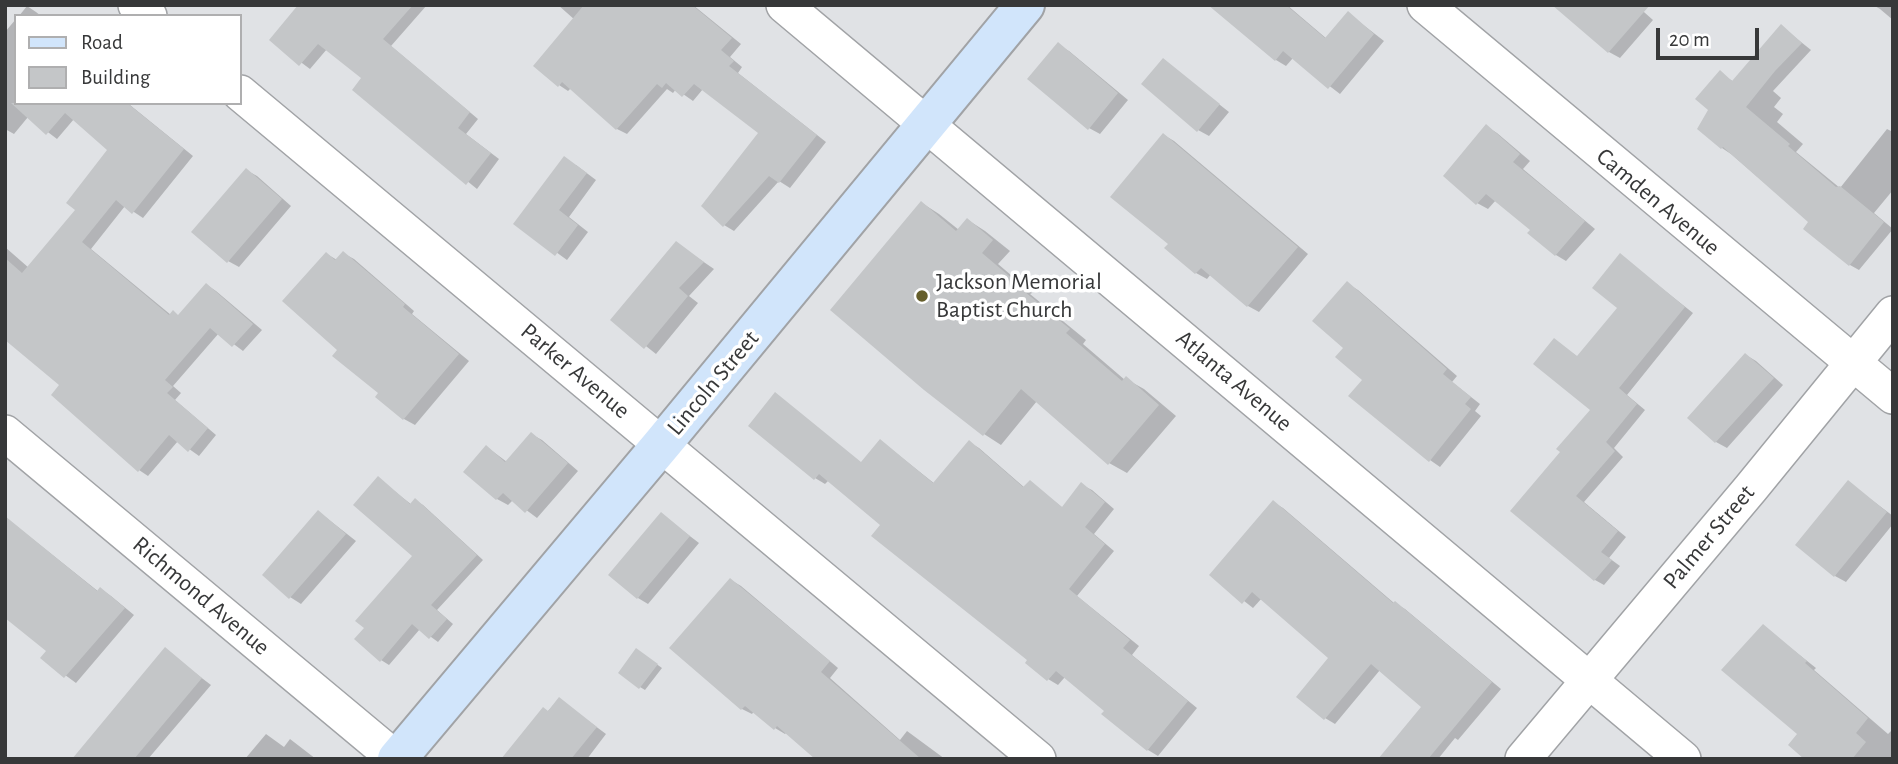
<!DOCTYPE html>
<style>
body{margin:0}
#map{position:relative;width:1898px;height:764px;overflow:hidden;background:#e0e2e5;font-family:"Alegreya Sans",sans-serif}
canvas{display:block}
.frame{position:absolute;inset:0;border:7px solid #373839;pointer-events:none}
.legend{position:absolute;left:14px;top:14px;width:228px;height:91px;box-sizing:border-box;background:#fff;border:2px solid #afafb0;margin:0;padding:9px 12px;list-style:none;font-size:21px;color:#373839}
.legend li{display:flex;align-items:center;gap:14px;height:35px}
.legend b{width:35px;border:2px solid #afafb0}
.scale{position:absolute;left:1656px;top:28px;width:103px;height:32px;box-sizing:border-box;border:4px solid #373839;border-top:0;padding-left:9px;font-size:21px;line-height:24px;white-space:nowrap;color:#373839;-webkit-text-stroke:5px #fff;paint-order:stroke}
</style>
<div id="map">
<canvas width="1898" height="764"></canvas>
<div class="frame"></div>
<ul class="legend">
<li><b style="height:9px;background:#d1e5fb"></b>Road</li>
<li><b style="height:19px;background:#c4c6c8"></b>Building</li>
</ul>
<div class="scale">20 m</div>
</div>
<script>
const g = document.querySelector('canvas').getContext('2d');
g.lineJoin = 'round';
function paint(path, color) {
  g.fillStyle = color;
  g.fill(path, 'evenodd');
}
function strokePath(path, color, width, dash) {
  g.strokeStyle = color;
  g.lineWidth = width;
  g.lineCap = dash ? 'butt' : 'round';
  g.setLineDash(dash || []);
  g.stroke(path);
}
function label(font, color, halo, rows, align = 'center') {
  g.font = font + ' "Alegreya Sans",sans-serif';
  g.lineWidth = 7;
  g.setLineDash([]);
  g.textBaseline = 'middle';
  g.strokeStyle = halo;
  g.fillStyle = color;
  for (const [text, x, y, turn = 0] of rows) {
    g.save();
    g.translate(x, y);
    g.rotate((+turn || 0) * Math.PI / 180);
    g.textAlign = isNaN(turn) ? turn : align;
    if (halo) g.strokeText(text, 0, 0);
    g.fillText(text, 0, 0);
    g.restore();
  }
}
paint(new Path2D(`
 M377,5H427L391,46L478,119L466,134L499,159L477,189L354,89L363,78L327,49L310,69L271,40Z
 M558,5H693L741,44L730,57L742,67L738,73L826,142L790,188L779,181L734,231L724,225L761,133L703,89L693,101L676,89L673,93L667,89L627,134L617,129L571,88L568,91L559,85L575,20Z
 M1227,5H1287L1327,39L1348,13L1384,41L1340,94L1293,58L1286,66L1276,60Z
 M1556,5H1636L1653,20L1620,58L1609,52Z
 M1873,5H1893V20L1880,9Z
 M27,6L36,12L41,16H19Z
 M16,19V103H132L130,105L193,156L143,218L125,206L91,249L171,315L180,316L207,285L216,291L262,330L243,351L219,333L173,386L181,393L175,400L216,435L199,456L178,441L148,476L139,470L5,322V247L29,268L77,209L110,150L74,119L57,139L28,117L14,134L5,129V32Z
 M1781,26L1811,50L1773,91L1781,98L1774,107L1783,114L1777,122L1803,144L1796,152L1840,188L1887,129L1893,132V190L1874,213L1893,229L1859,270L1850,265L1810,222L1731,154L1722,148L1710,110L1720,73L1734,82Z
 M1058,45L1069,51L1128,100L1100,134L1089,128Z
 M1163,60L1229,112L1209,136L1198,130Z
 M1486,126L1497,133L1530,161L1523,169L1595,229L1566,261L1556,255L1532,230L1496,200L1488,209L1477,203Z
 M1164,135L1174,141L1308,254L1259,312L1248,306L1211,274L1207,279L1196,273L1170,244Z
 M576,165L596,180L569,217L588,232L567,260L516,223Z
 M246,170L257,176L291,206L239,267L228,261Z
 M922,203L939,214L959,230L968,220L985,231L1010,251L998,264L1032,293L1030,294L1086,340L1083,344L1125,380L1126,379L1144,389L1176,416L1127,473L1109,463L1037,401L1001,445L984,434Z
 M676,243L714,269L689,296L698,303L656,354L613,320Z
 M343,253L354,259L414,311L412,314L469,361L415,425L404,419L380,393L327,254L337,260Z
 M1620,255L1693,313L1627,395L1645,410L1614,448L1623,457L1584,502L1626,537L1609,558L1620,566L1604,585L1595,580L1562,451L1592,410L1554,340L1578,357L1619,308Z
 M1348,284L1358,290L1457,376L1452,382L1480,404L1475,411L1481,416L1440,467L1430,460L1364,380L1345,348Z
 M1746,355L1756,361L1783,385L1727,448L1716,442L1689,417Z
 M750,425L862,463L881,441L935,484L969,442L979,448L1025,488L1030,482L1063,508L1082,485L1092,490L1114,509L1094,534L1114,551L1077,596L1139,646L1132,655L1197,708L1158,756L1148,750L1104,714L1107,710L1065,677L1058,685L1048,679L882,525L829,480L825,484L815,478Z
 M531,434L542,440L578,471L537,518L513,500L508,505L497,499L466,471L487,447L507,462Z
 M378,478L412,505L415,500L423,505L483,560L437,610L453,624L438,642L420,629L389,665L381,660L414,556Z
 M1848,482L1893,516V524L1846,582L1835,576Z
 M1273,502L1283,508L1394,603L1405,609L1501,689L1458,740L1455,738L1438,759H1379L1423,707L1380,670L1335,724L1325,718L1330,658L1262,598L1253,608L1211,575Z
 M319,512L356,541L301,604L290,597L265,575Z
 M661,514L699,543L648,604L638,598Z
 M5,517L99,592L101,589L111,596L134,615L76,683L42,658L48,651Z
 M731,580L741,586L838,668L830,678L900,740L907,731L945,759H818L787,732L785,734L775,728L754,711L752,714L742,709Z
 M1763,626L1816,668L1814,670L1888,734L1893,729V759H1806L1800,734Z
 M165,650L211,685L148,759H90Z
 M641,653L662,668L645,690L640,687Z
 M559,699L606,734L587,759H504Z
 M266,734L284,747L290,739L316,759H245Z`), '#0003');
paint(new Path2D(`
 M298,5H413L383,39L470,112L458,128L491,153L466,185L352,90L361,78L318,44L299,66L269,40Z
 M584,5H692L732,38L721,50L734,61L729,66L817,135L779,183L769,176L723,227L701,206L758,133L694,84L682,97L666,83L662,88L657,84L616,130L562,82L558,87L533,66Z
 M1208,5H1286L1325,38L1348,11L1374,34L1328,89L1283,51L1275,61Z
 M1552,5H1650L1608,53Z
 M1781,24L1802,43L1775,71L1746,107L1790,144L1788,146L1836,187L1840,186L1884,222L1849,266L1803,229L1808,222L1723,147L1721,149L1697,129L1708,110L1695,99L1720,70L1732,81Z
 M1058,42L1118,93L1088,130L1027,79Z
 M1163,58L1220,104L1197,132L1141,84Z
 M11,103H127L184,149L132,214L116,200L82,242L169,315L173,310L178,315L206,283L253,324L232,347L210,328L165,380L173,387L167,393L208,428L188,452L169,435L138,472L51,395L59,385L5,340V258L22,273L75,210L66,203L107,150L65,113L46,135Z
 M1486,124L1520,154L1513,162L1585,221L1555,256L1527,233L1530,230L1486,194L1476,205L1443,176Z
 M1163,133L1298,247L1247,307L1201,268L1195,274L1164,248L1168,244L1110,197Z
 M564,156L587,173L559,210L578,225L555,256L513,224Z
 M246,168L282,199L227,263L191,232Z
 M921,201L956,231L967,218L993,240L982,253L1015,281L1014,283L1070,329L1066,333L1122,381L1126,376L1159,405L1108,465L1021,389L983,436L924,390L830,310Z
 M676,241L704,262L679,288L688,296L644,349L610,320Z
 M343,251L405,304L403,307L459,354L403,420L375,397L378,393L332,356L337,350L282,301L326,252L335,260Z
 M1620,253L1685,307L1619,388L1637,404L1606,442L1615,451L1576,496L1618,531L1601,552L1612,560L1594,581L1510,511L1560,452L1556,449L1590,410L1533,364L1554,338L1577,356L1617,308L1592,288Z
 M1347,281L1447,369L1443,374L1471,397L1465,404L1471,409L1429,462L1348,396L1362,380L1335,357L1343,348L1312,321Z
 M1745,353L1774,378L1715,443L1687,418Z
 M775,392L861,462L880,439L933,483L969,440L1023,487L1030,480L1062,507L1081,482L1105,502L1085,527L1105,544L1069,589L1130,640L1123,648L1188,701L1147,751L1101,714L1104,711L1056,671L1047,681L1025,663L1027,660L871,536L880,525L819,474L814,480L748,426Z
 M531,432L568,463L525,513L503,493L496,500L463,472L486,445L505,462Z
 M378,476L410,504L415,498L477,555L431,605L447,619L429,639L412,624L380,662L354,639L364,628L355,621L412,556L353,505Z
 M1848,480L1887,512L1834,577L1795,545Z
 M1273,500L1393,603L1395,601L1492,682L1428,759H1378L1421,707L1371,664L1324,720L1296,697L1328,658L1252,592L1242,604L1209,575Z
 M318,510L346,534L289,599L262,575Z
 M661,512L690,536L637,599L608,575Z
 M5,516L97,591L100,587L125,608L64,678L40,658L46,651L5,618Z
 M730,578L830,661L821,672L921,759H815L777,726L774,730L745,706L741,710L669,648Z
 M1763,624L1807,661L1805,663L1868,718L1856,733L1866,742L1852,759H1804L1788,745L1797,734L1721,670Z
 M165,647L202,678L134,759H72Z
 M636,648L658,664L639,689L618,673Z
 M559,697L597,727L571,759H501L543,707L548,711Z`), '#c4c6c8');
const street = new Path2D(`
 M136,5L149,16
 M784,5L1683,759
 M1425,5L1893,396
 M240,93L1038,759
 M5,433L396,759
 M1523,759L1751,488L1893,314`);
const secondary = new Path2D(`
 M397,759L662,444L1025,5`);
strokePath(street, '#a1a3a6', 38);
strokePath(secondary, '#a1a3a6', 42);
strokePath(street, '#fff', 35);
strokePath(secondary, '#d1e5fb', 38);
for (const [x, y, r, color] of [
 [922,296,7,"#655e2b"]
]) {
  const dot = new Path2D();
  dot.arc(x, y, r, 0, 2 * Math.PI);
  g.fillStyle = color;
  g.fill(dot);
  strokePath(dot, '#fff', 2.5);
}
label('24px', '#373839', '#fff', [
 ["Camden Avenue",1658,202,40],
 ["Parker Avenue",575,371,40],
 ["Atlanta Avenue",1234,381,40],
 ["Lincoln Street",713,383,-50],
 ["Palmer Street",1709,537,-50],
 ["Richmond Avenue",201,596,40]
]);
label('24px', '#373839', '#fff', [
 ["Jackson Memorial",936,282],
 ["Baptist Church",936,310]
], 'left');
</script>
